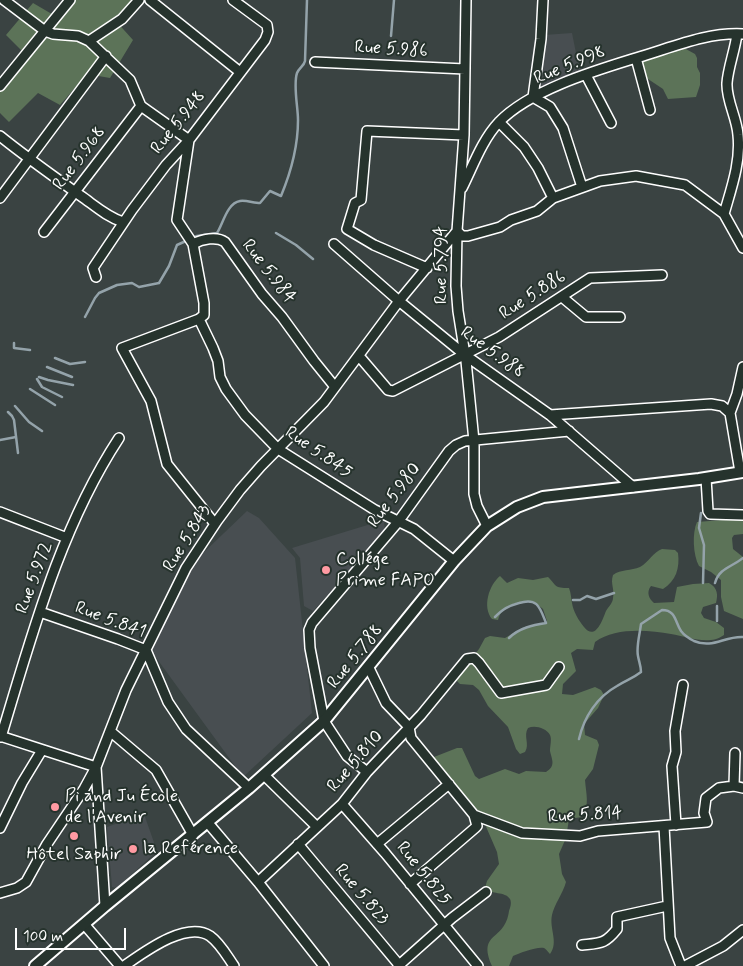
<!DOCTYPE html>
<meta charset="utf-8">
<style>
body{margin:0}
#map{position:relative;width:743px;height:966px;overflow:hidden;background:#3a4342;font-family:Mynerve,sans-serif}
canvas{display:block}
.scale{position:absolute;left:15px;top:928px;width:111px;height:22px;box-sizing:border-box;border:2px solid #fff;border-top:0;padding-left:6px;font-size:15px;line-height:18px;white-space:nowrap;color:#fff;-webkit-text-stroke:4px #26332d;paint-order:stroke}
</style>
<div id="map">
<canvas width="743" height="966"></canvas>
<div class="scale">100 m</div>
</div>
<script>
const g = document.querySelector('canvas').getContext('2d');
g.lineJoin = 'round';
function paint(path, color) {
  g.fillStyle = color;
  g.fill(path, 'evenodd');
}
function strokePath(path, color, width, dash) {
  g.strokeStyle = color;
  g.lineWidth = width;
  g.lineCap = dash ? 'butt' : 'round';
  g.setLineDash(dash || []);
  g.stroke(path);
}
function label(font, color, halo, rows, align = 'center') {
  g.font = font + ' Mynerve,sans-serif';
  g.lineWidth = 4;
  g.setLineDash([]);
  g.textBaseline = 'middle';
  g.strokeStyle = halo;
  g.fillStyle = color;
  for (const [text, x, y, turn = 0] of rows) {
    g.save();
    g.translate(x, y);
    g.rotate((+turn || 0) * Math.PI / 180);
    g.textAlign = isNaN(turn) ? turn : align;
    if (halo) g.strokeText(text, 0, 0);
    g.fillText(text, 0, 0);
    g.restore();
  }
}
paint(new Path2D(`
 M572,33L577,58L582,73L541,89L544,35Z
 M247,511L259,518L295,558L312,713L243,777L152,652L179,589L188,571L200,556Z
 M384,520L385,532L313,611L304,606L300,558L292,548Z
 M144,814L157,851L117,888L112,887L107,827Z`), '#484e51');
paint(new Path2D(`
 M74,0H134L115,20L133,40L110,78L87,74L60,105L38,93L9,122L0,113V91L23,52L6,35L33,3L57,17Z
 M684,48L695,54L697,58V67L700,73V85L696,97L668,99L663,89L645,77L641,61Z
 M739,517L743,518V534L734,535L732,538L733,549L743,557V619L724,611L721,597V580L711,572L699,566C693,555 692,533 697,522L722,520Z
 M662,549L675,550L678,553C680,568 676,581 663,589L651,586C646,592 649,599 654,603L674,602L677,587L693,584L709,583C718,588 718,595 716,603L703,607L701,613L704,618L716,622L724,628V635C709,646 688,637 671,634C648,630 615,627 595,642L593,650L577,649L571,653L576,671L563,684L562,694L573,695L595,687L601,690L604,695L598,708L584,724L585,735L597,740L599,745L593,769L585,780C586,794 590,805 582,817L569,819L566,838L559,854L562,874L566,882C563,893 554,905 552,915C549,929 559,942 550,954C549,953 546,949 544,948C538,946 519,953 513,956L509,966H492C477,931 505,942 509,911C510,908 512,903 510,899C505,891 491,895 485,888L487,881L499,864L497,852L484,822L462,797L434,757L457,748H462L475,776L479,779L505,769L519,774L526,771L546,772C556,766 552,760 550,751C550,746 552,739 550,735C546,728 535,725 528,728C523,736 530,744 525,752L520,754L516,749L508,727L488,706L479,690L473,685L460,684L457,681L459,675L479,649L485,638L490,636L505,638L522,628L544,623L547,621L543,609L533,601C519,601 502,604 498,620L492,619C482,607 489,585 500,576L507,583L518,578L533,580L548,577C557,586 554,588 569,588C571,593 571,598 572,603C573,611 579,621 584,627C596,642 603,618 606,611C608,607 613,603 613,598C615,589 610,584 613,575C621,569 631,571 640,567C649,562 653,552 662,549Z`), '#5c7358');
strokePath(new Path2D(`
 M391,36L394,0
 M276,233L296,245L313,259
 M85,317L95,298L99,293L117,285L132,283L139,287L159,283L169,266L177,245L197,236L217,233C223,224 227,203 240,201C246,200 254,203 260,203L270,191L281,196C291,172 298,146 298,120C298,107 293,85 297,73C299,68 304,66 305,61L307,0
 M14,343V348L30,350
 M55,358L70,364L85,362
 M47,367L72,377
 M39,377L48,380L73,385
 M37,379L42,387L62,397
 M30,389L55,405
 M15,406L29,422L42,431
 M8,412L12,416L14,420L18,453
 M0,440L16,437
 M701,513L699,528L704,545L703,583
 M715,583C719,568 732,567 743,558
 M573,600H580L587,596L596,599L614,593
 M495,617C503,609 508,606 519,603C538,597 540,608 546,623C533,625 519,628 509,638
 M717,621V606
 M579,739C584,717 597,697 617,686C626,680 632,679 641,672C641,666 639,662 638,656C636,647 640,633 641,624L662,610C676,610 675,622 681,631C684,635 690,639 694,641C713,649 724,636 743,637`), '#94a3aa', 2.5);
const minor = new Path2D(`
 M4,0L45,31L53,34L78,36L89,41L130,80L141,106L189,140L177,220L193,244
 M150,0L240,72
 M466,0L464,135L457,231L456,286L458,311L466,361L474,441V494L477,506L487,526
 M543,0L541,39L533,97L550,107L563,128L582,187
 M89,41L122,19L139,0
 M636,58L650,110
 M315,62L465,69
 M586,75L611,123
 M0,86L70,0
 M499,122L524,147L538,168L553,198
 M0,136C26,157 53,176 81,196C94,205 107,217 123,222
 M462,188C473,166 482,140 499,122C530,90 594,71 636,58C671,48 706,32 743,34
 M0,198L106,56
 M724,214C731,189 741,162 738,135C737,118 726,100 727,83C728,68 735,50 737,34
 M44,232L141,106
 M334,244L399,301L465,355L550,415L633,487
 M427,268L374,245L347,229L355,203L361,200L367,131L464,135
 M96,277L93,268L132,210L166,165L189,140L265,40L268,32L267,25L233,0
 M562,297L586,317H620
 M199,319L204,315V303L193,244C202,239 217,236 225,242L262,294L282,317L314,361L335,387
 M359,356L388,390L393,391L499,337L590,278L662,275
 M550,415L711,404L722,406L730,413
 M740,472L730,413L737,394L743,367
 M706,478L708,511L710,514L743,515
 M0,512L67,538
 M215,524L167,464L151,401L122,348L199,319L213,348L218,361L220,377L226,389L245,415L278,449L375,510L414,529L454,561
 M40,612L118,639L146,650L168,702L186,729L249,788
 M369,668L386,703L409,727L411,738L474,815L522,833L580,836L598,831L707,822L704,813L706,798L719,788L734,786
 M110,731L156,770L193,835
 M0,736L96,767L105,906
 M1,737C32,635 60,528 119,438
 M735,753L734,786L743,788
 M367,772L347,756L324,721L310,648L309,630L312,623L398,522L449,451L456,445L465,441L569,431
 M264,775L317,827
 M342,804L385,853L478,966
 M208,823L258,882
 M676,825L672,766L676,752L675,731L683,685
 M664,826L670,938L681,966
 M0,828L22,783L42,750
 M298,844L400,966
 M377,844L449,784
 M410,884L475,828L477,826L474,815
 M0,893L17,888L26,882L47,844L84,789L96,767L126,690L186,568L217,521L240,490L261,466L324,402L399,301L457,231L462,236H468L500,227L511,220L537,211L553,198L600,181L636,176L685,185L724,214L743,248
 M84,924L120,966
 M582,945C601,943 605,944 617,929V917L667,906
 M124,966C143,953 186,920 210,936C220,943 227,956 234,966
 M324,966L258,882L342,804L367,772L421,715L467,659L474,658L479,663L501,693L546,685L559,667
 M398,966L452,918L486,892
 M685,966L723,946L743,930`);
const tertiary = new Path2D(`
 M35,966L105,906L249,788L324,721L454,561L487,526L517,507L543,497L699,479L743,472`);
strokePath(minor, '#fff', 12);
strokePath(tertiary, '#fff', 14);
strokePath(minor, '#26332d', 9);
strokePath(tertiary, '#26332d', 10);
for (const [x, y, r, color] of [
 [326,570,5,"#ff9aa2"],
 [55,807,5,"#ff9aa2"],
 [74,836,5,"#ff9aa2"],
 [133,849,5,"#ff9aa2"]
]) {
  const dot = new Path2D();
  dot.arc(x, y, r, 0, 2 * Math.PI);
  g.fillStyle = color;
  g.fill(dot);
  strokePath(dot, '#26332d', 2);
}
label('18px', '#fff', '#26332d', [
 ["Rue 5.986",391,50,3],
 ["Rue 5.998",570,66,-22],
 ["Rue 5.948",179,123,-51],
 ["Rue 5.968",80,159,-53],
 ["Rue 5.794",442,265,-90],
 ["Rue 5.984",268,272,52],
 ["Rue 5.886",533,296,-33],
 ["Rue 5.988",492,353,36],
 ["Rue 5.845",318,453,34],
 ["Rue 5.980",395,496,-53],
 ["Rue 5.843",188,539,-58],
 ["Rue 5.972",35,578,-70],
 ["Rue 5.841",110,621,21],
 ["Rue 5.788",356,657,-51],
 ["Rue 5.810",356,762,-49],
 ["Rue 5.814",585,816,-3],
 ["Rue 5.825",423,874,51],
 ["Rue 5.823",361,895,50]
]);
label('18px', '#fff', '#26332d', [
 ["Collége",336,560],
 ["Prime FAPO",336,581],
 ["Pi and Ju École",65,797],
 ["de l'Avenir",65,818],
 ["la Reférence",143,849],
 ["Hôtel Saphir",74,855,"center"]
], 'left');
</script>
